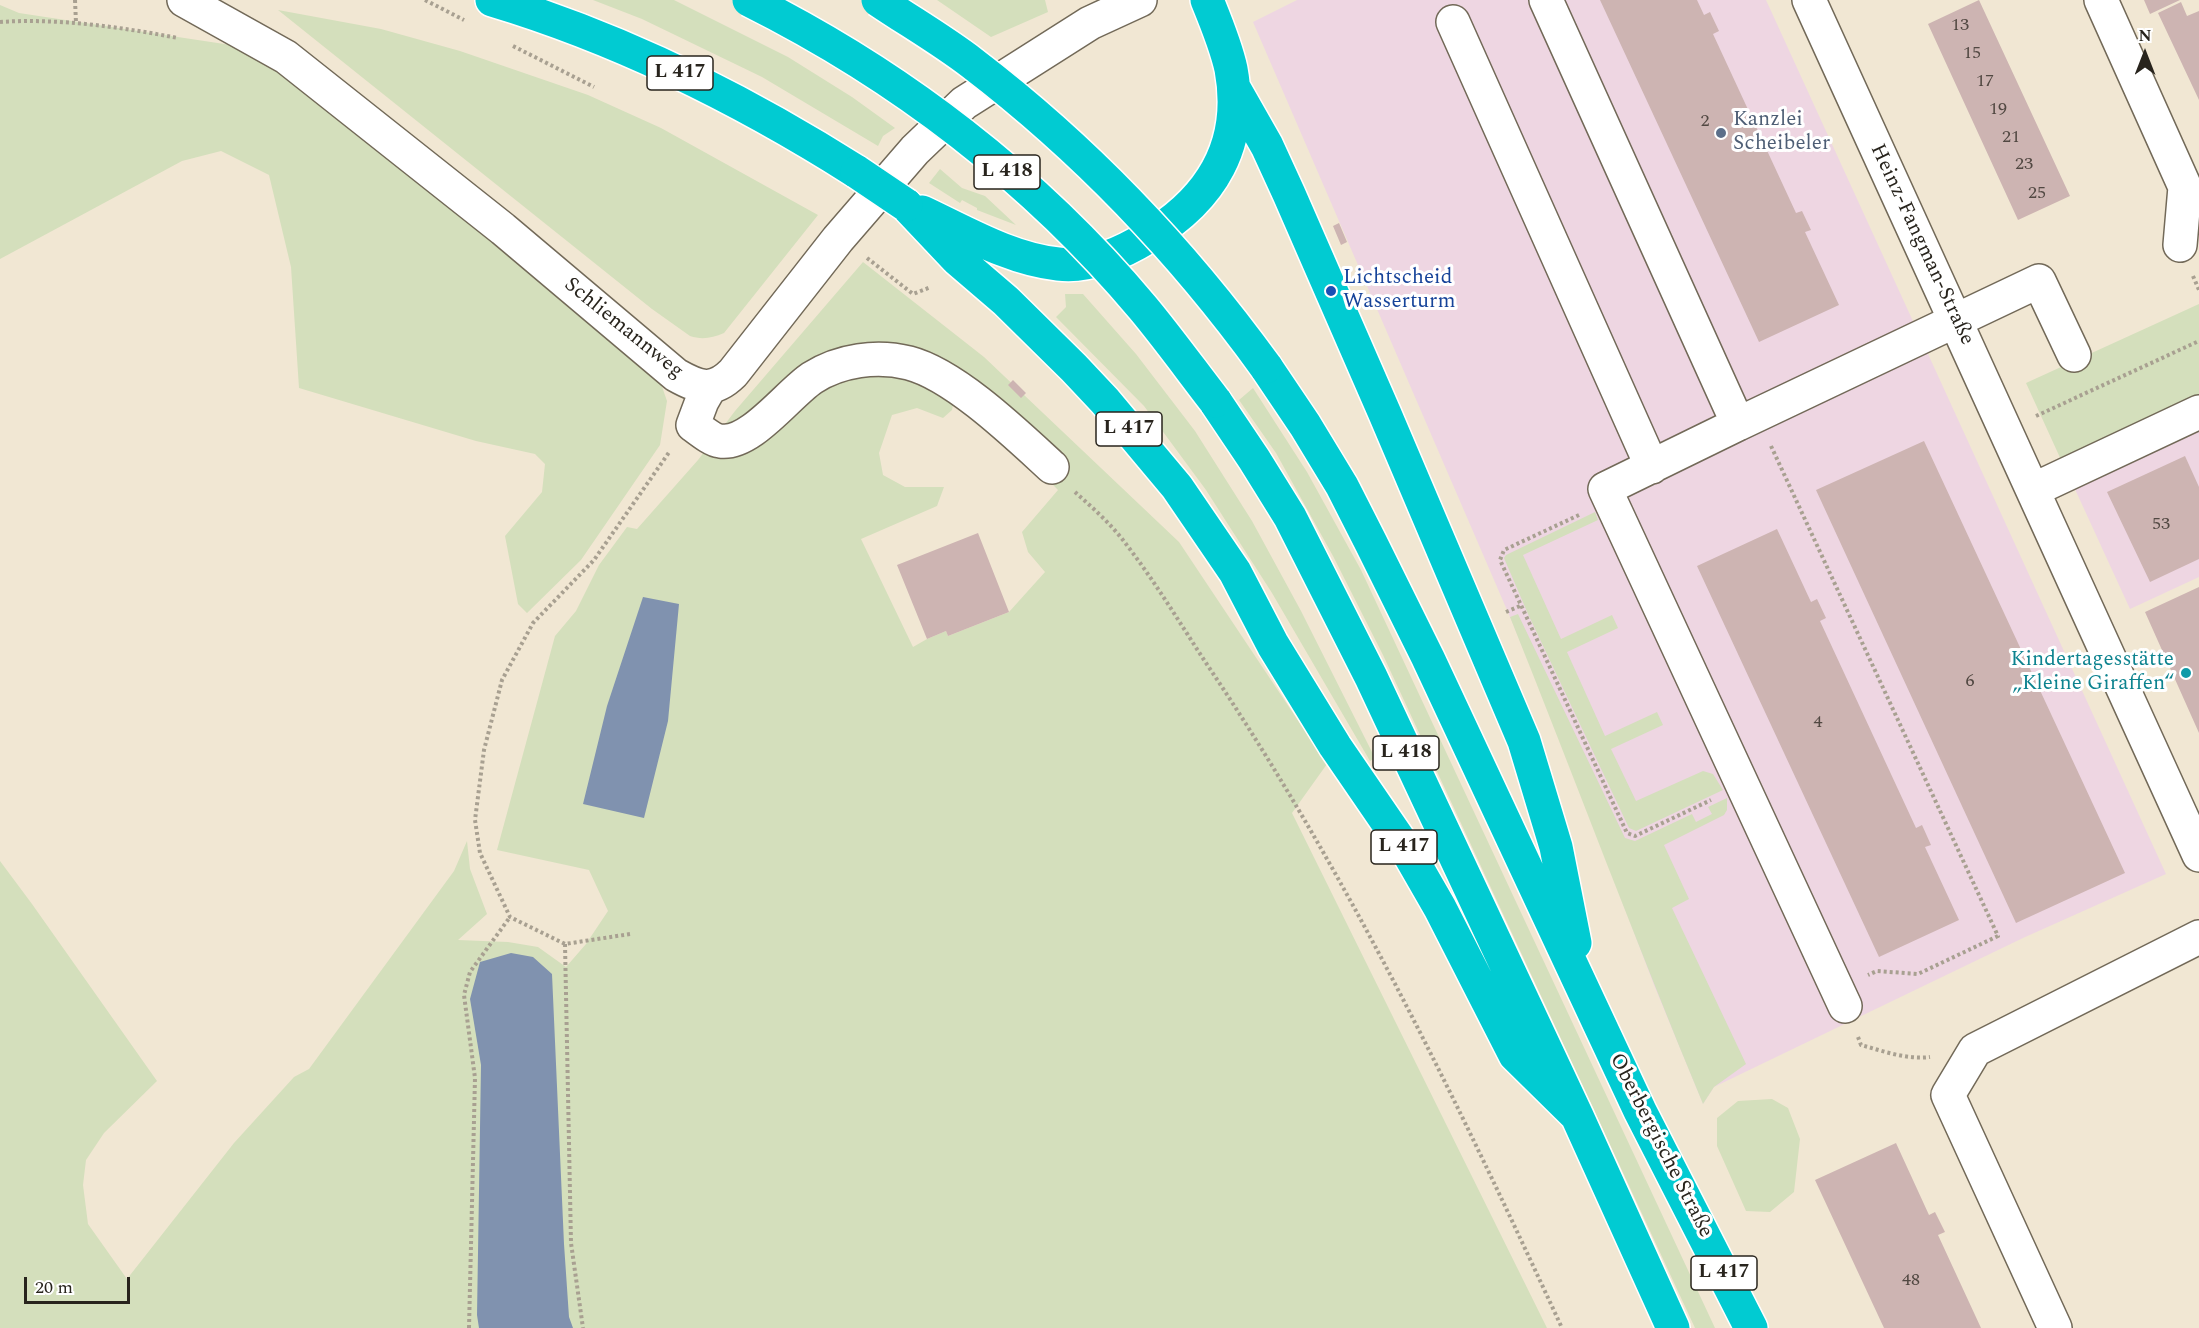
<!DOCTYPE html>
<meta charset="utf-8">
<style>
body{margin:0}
#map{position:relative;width:2199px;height:1328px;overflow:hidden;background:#f1e7d3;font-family:Spectral,serif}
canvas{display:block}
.north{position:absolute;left:2115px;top:24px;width:60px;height:60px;-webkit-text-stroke:4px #fff;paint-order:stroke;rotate:0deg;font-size:16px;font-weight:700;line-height:24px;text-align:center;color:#28241d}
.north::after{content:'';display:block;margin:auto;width:21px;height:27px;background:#28241d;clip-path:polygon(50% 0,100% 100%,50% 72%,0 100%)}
.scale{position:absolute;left:24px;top:1277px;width:106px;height:27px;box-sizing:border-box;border:3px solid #28241d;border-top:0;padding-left:8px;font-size:18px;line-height:21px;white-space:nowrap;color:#28241d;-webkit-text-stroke:4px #fff;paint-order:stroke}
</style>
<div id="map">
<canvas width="2199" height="1328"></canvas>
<div class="north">N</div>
<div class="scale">20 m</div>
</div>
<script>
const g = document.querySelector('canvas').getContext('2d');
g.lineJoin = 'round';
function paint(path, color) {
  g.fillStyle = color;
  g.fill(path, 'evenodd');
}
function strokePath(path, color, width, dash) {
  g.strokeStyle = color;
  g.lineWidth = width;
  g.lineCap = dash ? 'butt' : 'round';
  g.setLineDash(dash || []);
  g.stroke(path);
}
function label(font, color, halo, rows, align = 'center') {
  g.font = font + ' Spectral,serif';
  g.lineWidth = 6;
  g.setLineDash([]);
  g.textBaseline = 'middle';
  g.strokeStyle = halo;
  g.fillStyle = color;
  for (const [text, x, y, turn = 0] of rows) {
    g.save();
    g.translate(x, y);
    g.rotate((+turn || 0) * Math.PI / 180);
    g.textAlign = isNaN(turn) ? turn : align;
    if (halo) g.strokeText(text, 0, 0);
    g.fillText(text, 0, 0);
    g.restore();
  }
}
paint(new Path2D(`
 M1297,0H1766L2166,874L2023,938L1714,1087L1703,1104L1654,985L1557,731L1510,617L1253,22Z
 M2199,429V577L2130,609L2074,487Z`), '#eed6e2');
paint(new Path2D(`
 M593,0H674L788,57L852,97L895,128L883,136L878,146L762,77L642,19Z
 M937,0H1045L1048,12L991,37Z
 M0,5L19,13L244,47L340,120L658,375L667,401L660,445L581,560L527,613L518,604L505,536L542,492L545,464L535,454L476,441L299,388L291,267L269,175L221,151L182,161L0,259Z
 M278,10L381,29L460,51L588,95L661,128L818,215L724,333C712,338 702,340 690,336L652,309Z
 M940,169L962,188L985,196L1016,225L977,210V208L962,200L960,203L929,183Z
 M863,262L984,357L1179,542L1327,764L1292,813L1547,1328H0V861L32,904L157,1081L104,1133L86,1160L83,1185L88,1224L127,1279L234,1143L294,1077L309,1069L454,871L467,841L470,869L487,914L458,940L508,942L538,947L566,967L586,944L608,911L589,870L497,850L555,636L576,611L599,565L627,527L637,529L698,460L735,411ZM954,400L1023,454L1058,490L1022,532L1028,552L1045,572L1009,612L948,636L946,631L927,639L913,647L861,539L937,506L944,487H905L883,475L879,453L892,415L917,408L943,418L952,410Z
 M1065,294H1083L1136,354L1195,431L1252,521L1301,611L1375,758L1370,761L1272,593L1206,490L1144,406L1056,317L1066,307Z
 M2199,304V397L2062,462L2026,383Z
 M1253,388L1307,472L1361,570L1715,1328H1695L1383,655L1333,556L1276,453L1239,400Z
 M1595,512L1598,520L1523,555L1561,639L1612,615L1618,628L1567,652L1605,736L1657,712L1663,725L1611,749L1636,801L1703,771L1713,774L1723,790L1636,831L1629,828L1528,614L1504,558L1506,555Z
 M1518,614L1625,838L1635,841L1692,814L1696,822L1712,814L1708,807L1727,798V810L1724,815L1664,845L1689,899L1672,908L1746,1064L1714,1087L1703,1104C1636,943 1575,779 1510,617Z
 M1772,1099L1788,1108L1800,1139L1794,1192L1770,1212L1746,1211L1717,1146V1118L1738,1101Z`), '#d4dfbc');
paint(new Path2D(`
 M643,597L679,604L668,721L644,818L583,804L607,706Z
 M511,953L533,957L552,974L564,1244L569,1317L573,1328H479L477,1315L481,1065L470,999L480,962Z`), '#8092af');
paint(new Path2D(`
 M1600,0H1697L1704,15L1710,12L1719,31L1713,34L1796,213L1802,211L1811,230L1805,232L1839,305L1759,342Z
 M1979,0L2070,196L2018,220L1928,24Z
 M2144,0H2180L2150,14Z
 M2181,2L2187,16L2199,11V100L2158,13Z
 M1339,223L1347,242L1341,245L1333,226Z
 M1013,380L1026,393L1021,398L1008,385Z
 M1924,441L2125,873L2016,923L1816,490Z
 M2185,456L2199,487V559L2150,582L2107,492Z
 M1777,529L1811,602L1817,599L1826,618L1820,621L1916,828L1922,825L1931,845L1925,847L1959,920L1879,957L1697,566Z
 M978,533L1009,612L948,636L946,631L927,639L897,565Z
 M2199,587V733L2145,612Z
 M1896,1143L1929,1215L1935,1212L1945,1232L1938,1235L1981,1328H1884L1815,1180Z`), '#cdb4b2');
const minor = new Path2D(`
 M184,0L286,57L503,229L676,375C699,388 713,393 733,373L838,239L915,150L964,103L1090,23L1140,0
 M1546,0L1738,424L2039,281L2074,355
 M1809,0L2199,855
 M2101,0L2185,187L2180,245
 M1453,22L1652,467
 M710,387L702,401L693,425C700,430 712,440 720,441C750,446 788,394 812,378C840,360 877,355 909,363C955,375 1016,434 1052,467
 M1738,424L1605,489L1845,1006
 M2033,490L2199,412
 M2055,1328L1948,1095L1975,1050L2199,937`);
const highway = new Path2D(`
 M492,0C622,39 742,99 857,172
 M1234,88L1267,146L1289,194L1385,414L1524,741L1556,847L1575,943
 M906,205L957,259L1006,301L1074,368L1105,401L1177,487L1235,572L1273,645L1335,746L1409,854L1440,908L1515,1055L1577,1116
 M922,212C965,232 1010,259 1058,264C1090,268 1122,253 1148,237C1212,199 1245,144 1231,69C1226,46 1216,22 1207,0
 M1266,367L1305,425L1342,486L1371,543L1428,658L1640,1111L1751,1328
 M1215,401L1254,459L1290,517L1371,677L1577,1116L1673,1328`);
strokePath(minor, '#726958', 36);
strokePath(highway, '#fff', 36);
strokePath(new Path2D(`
 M75,0L76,23
 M425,0L464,20
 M0,22C59,18 120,27 178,38
 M513,46L594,87
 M867,258L913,294L931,287
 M2193,276L2199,290
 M2036,416L2199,341
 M1771,446L1998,936L1918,974L1877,971L1868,975
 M1075,492C1093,508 1112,525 1126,544C1156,583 1181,625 1208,666C1348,874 1457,1101 1562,1328
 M1579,515L1504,550L1500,560L1627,833L1635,836L1711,800
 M1506,612L1520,606
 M630,934L565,944L510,917L480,853L475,820L484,750L502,680L533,623L594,560L670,451
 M565,944L571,1243L583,1328
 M1858,1037L1861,1045C1883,1051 1907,1060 1930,1057
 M469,1328L475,1078L464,995L470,972L510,917`), '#a8a091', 4, [3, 3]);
strokePath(minor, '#fff', 33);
strokePath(highway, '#01cbd2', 33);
const highwayBridge = new Path2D(`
 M749,0C899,75 1035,179 1143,308C1168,338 1191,370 1215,401
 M878,0C909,21 942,40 972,63C1086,150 1182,251 1266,367
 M857,172L906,205`);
strokePath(highwayBridge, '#fff', 36, []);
strokePath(highwayBridge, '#01cbd2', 33);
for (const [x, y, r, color] of [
 [1721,133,6,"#5c6f8a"],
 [1331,291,6,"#1a4fb4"],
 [2186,673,6,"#0f9aa8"]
]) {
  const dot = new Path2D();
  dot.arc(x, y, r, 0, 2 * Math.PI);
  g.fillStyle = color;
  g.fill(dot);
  strokePath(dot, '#fff', 2);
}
label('18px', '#514842', null, [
 ["13",1960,26],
 ["15",1972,54],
 ["17",1985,82],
 ["19",1998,110],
 ["2",1705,122],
 ["21",2011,138],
 ["23",2024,165],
 ["25",2037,194],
 ["53",2161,525],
 ["6",1970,682],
 ["4",1818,723],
 ["48",1911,1281]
]);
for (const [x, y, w] of [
 [680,73,66],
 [1007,172,66],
 [1129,429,66],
 [1406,753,66],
 [1404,847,66],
 [1724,1273,66]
]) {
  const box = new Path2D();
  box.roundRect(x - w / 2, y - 17, w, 34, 4.5);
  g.fillStyle = '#fff';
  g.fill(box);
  strokePath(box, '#28241d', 1.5);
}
label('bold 20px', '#28241d', null, [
 ["L 417",680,73],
 ["L 418",1007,172],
 ["L 417",1129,429],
 ["L 418",1406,753],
 ["L 417",1404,847],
 ["L 417",1724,1273]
]);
label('21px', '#4e5e75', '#fff', [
 ["Kanzlei",1733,121],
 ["Scheibeler",1733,145]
], 'left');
label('21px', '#28241d', '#fff', [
 ["Heinz-Fangman-Straße",1921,245,65],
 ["Schliemannweg",623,329,39],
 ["Oberbergische Straße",1660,1146,63]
]);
label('21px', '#164399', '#fff', [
 ["Lichtscheid",1343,279],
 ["Wasserturm",1343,303]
], 'left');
label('21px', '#0d838f', '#fff', [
 ["Kindertagesstätte",2174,661],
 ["„Kleine Giraffen“",2174,685]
], 'right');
</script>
